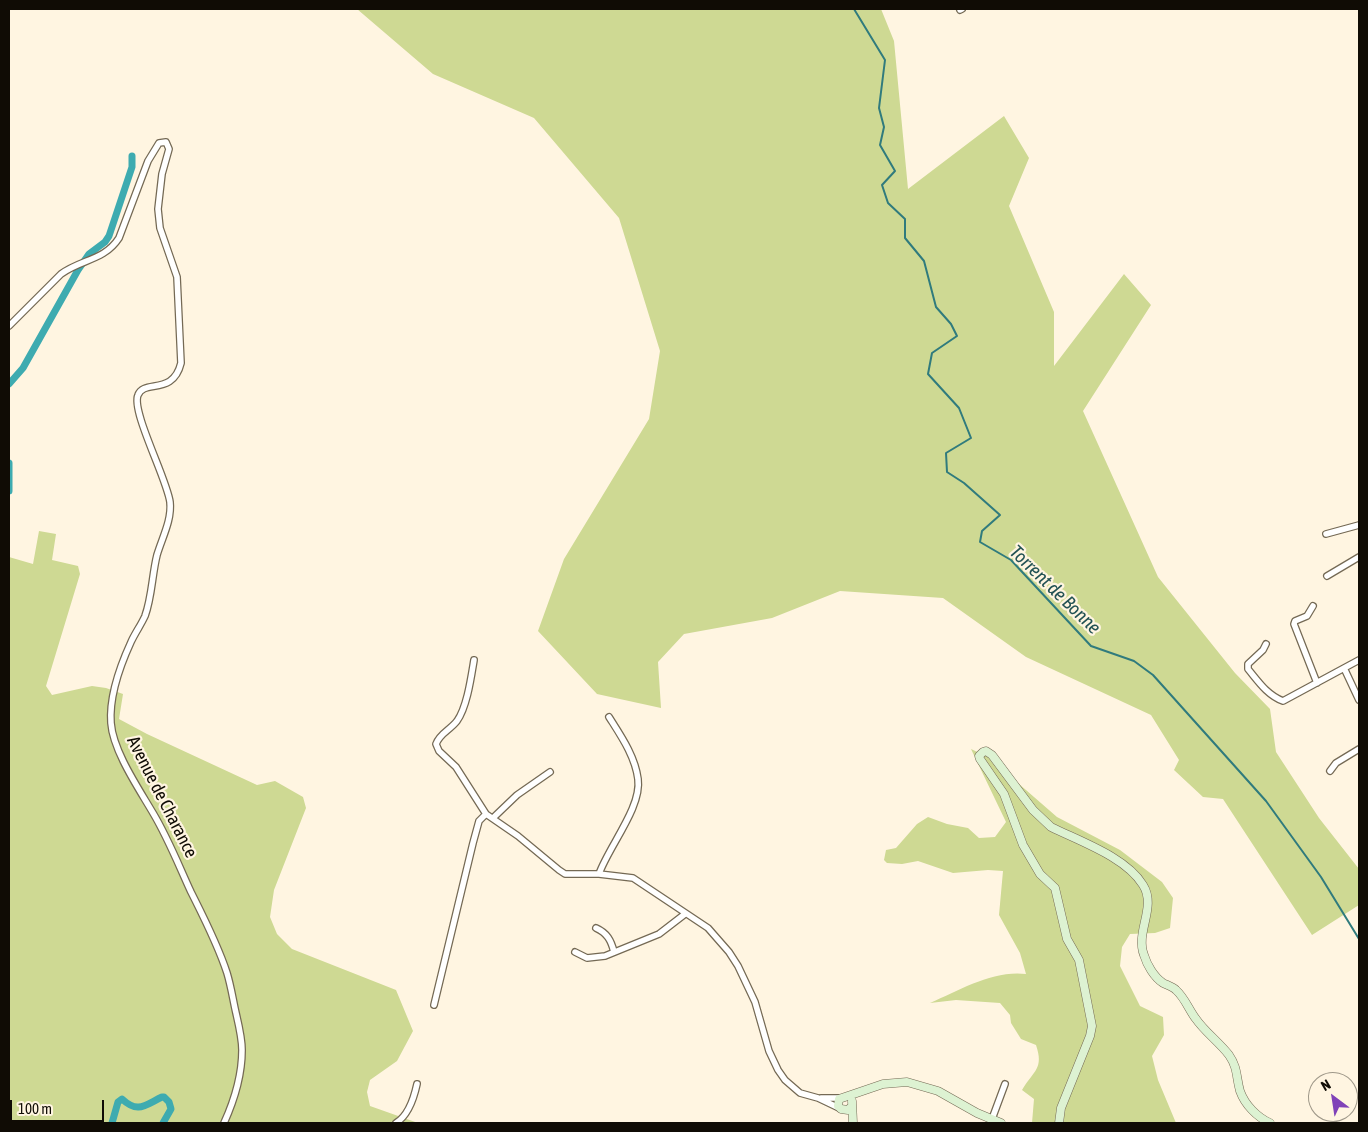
<!DOCTYPE html>
<style>
body{margin:0}
#map{position:relative;width:1368px;height:1132px;overflow:hidden;background:#fff5e1;font-family:"Asap Condensed",sans-serif}
canvas{display:block}
.frame{position:absolute;inset:0;border:10px solid #100c05;pointer-events:none}
.north{position:absolute;left:1308px;top:1072px;width:50px;height:50px;box-sizing:border-box;background:#fff5e1;border:1px solid #9f9889;border-radius:50%;rotate:329deg;font-size:14px;font-weight:700;line-height:20px;text-align:center;color:#100c05}
.north::after{content:'';display:block;margin:auto;width:18px;height:22px;background:#8042b8;clip-path:polygon(50% 0,100% 100%,50% 72%,0 100%)}
.scale{position:absolute;left:10px;top:1100px;width:94px;height:22px;box-sizing:border-box;border:2px solid #100c05;border-top:0;padding-left:6px;font-size:15px;line-height:18px;white-space:nowrap;color:#100c05;-webkit-text-stroke:4px #fff5e1;paint-order:stroke}
</style>
<div id="map">
<canvas width="1368" height="1132"></canvas>
<div class="frame"></div>
<div class="north">N</div>
<div class="scale">100 m</div>
</div>
<script>
const g = document.querySelector('canvas').getContext('2d');
g.lineJoin = 'round';
function paint(path, color) {
  g.fillStyle = color;
  g.fill(path, 'evenodd');
}
function strokePath(path, color, width, dash) {
  g.strokeStyle = color;
  g.lineWidth = width;
  g.lineCap = dash ? 'butt' : 'round';
  g.setLineDash(dash || []);
  g.stroke(path);
}
function label(font, color, halo, rows, align = 'center') {
  g.font = font + ' "Asap Condensed",sans-serif';
  g.lineWidth = 4.5;
  g.setLineDash([]);
  g.textBaseline = 'middle';
  g.strokeStyle = halo;
  g.fillStyle = color;
  for (const [text, x, y, turn = 0] of rows) {
    g.save();
    g.translate(x, y);
    g.rotate((+turn || 0) * Math.PI / 180);
    g.textAlign = isNaN(turn) ? turn : align;
    if (halo) g.strokeText(text, 0, 0);
    g.fillText(text, 0, 0);
    g.restore();
  }
}
paint(new Path2D(`
 M357,9H881L894,41L908,189L1004,116L1029,158L1009,206L1054,312V366L1124,274L1151,305L1083,411L1158,577L1235,673L1270,709L1276,752L1319,818L1359,869V905L1312,935L1223,799L1203,797L1174,770L1179,760L1151,715L1026,657L943,598L840,591L772,618L684,634L658,662L661,708L597,694L538,631L564,559L649,419L660,351L619,218L534,118L433,74Z
 M39,531L56,534L52,560L78,566L80,574L46,686L52,695L92,686L106,688L123,694L119,719L147,734L257,785L275,781L303,797L306,808L274,890L270,917L277,934L292,949L396,990L413,1031L397,1061L370,1080L367,1092L370,1106L418,1123H9V557L33,564Z
 M971,749L988,757L1057,817L1120,850L1162,882L1173,898L1170,928L1155,933L1130,934L1122,947L1120,966L1140,1006L1163,1017L1164,1035L1152,1056L1158,1080L1176,1123H1032L1034,1099L1022,1090C1034,1070 1044,1069 1036,1045L1021,1039L1011,1023L1010,1015L1000,1003L956,1000L930,1003C960,990 993,970 1026,974L1020,953L999,915L1003,871L988,870L953,873L918,861L902,864L887,863L884,860L886,850L896,848L917,824L928,817L947,824L968,828L979,838L995,837L1006,822Z`), '#ced993');
strokePath(new Path2D(`
 M854,9L885,60L879,108L884,127L880,145L895,171L882,185L888,203L905,219V238L924,261L936,307L951,324L957,336L932,353L928,374L959,408L971,438L946,453L947,472L964,483L1000,515L982,531L980,542L1011,560L1091,646L1134,661L1153,675L1266,801L1321,877L1359,939`), '#307b7d', 2);
strokePath(new Path2D(`
 M9,384L23,368L78,270L89,254L105,242L109,236L132,167V156
 M9,463V491
 M112,1123L118,1102L122,1099C138,1114 145,1105 162,1097H164L169,1102L171,1109L163,1123`), '#3eabb0', 7);
const street = new Path2D(`
 M960,10L962,9
 M9,326L61,274C81,259 104,261 119,238L148,161L159,143L166,142L169,149L162,174L158,209L160,228L177,277L181,363C173,396 144,379 138,395C131,411 167,479 170,502C172,520 162,538 157,555C152,575 152,597 145,616C141,625 135,633 131,642C120,666 109,696 111,723C113,751 139,789 153,813C168,838 179,866 191,892C204,918 218,945 227,973C231,986 233,1000 236,1013C239,1026 242,1038 242,1050C242,1075 234,1101 224,1123
 M1326,534L1359,525
 M1327,576L1359,557
 M1313,606L1307,616L1295,621L1294,624L1317,683
 M1266,644L1263,650L1248,664V669C1258,681 1267,695 1283,701L1359,660
 M474,660C471,678 467,707 457,721C449,731 440,733 436,744L439,751L456,767L486,814L518,836L559,870L565,874H599L633,878L708,928L729,952L738,966L755,1002L769,1051L778,1070L785,1080L800,1093L818,1098L839,1108
 M1344,668L1359,700
 M1330,771L1336,763L1359,749
 M493,818L517,795L550,772
 M599,874C609,846 642,807 638,779C635,756 621,736 609,717
 M596,928C607,933 611,940 614,952
 M575,952L587,958L605,956L659,934L685,914
 M434,1005L473,843L479,821L486,814
 M821,1098H841
 M992,1119L1005,1084
 M396,1123C409,1115 414,1098 417,1084`);
const secondary = new Path2D(`
 M852,1101L853,1123
 M851,1107L848,1110L841,1109L838,1106L839,1099L883,1084L907,1082L938,1091L977,1113L1001,1123
 M1059,1123L1061,1108L1090,1036L1092,1026L1079,960L1067,939L1055,888L1040,874L1023,845L1004,794L980,759L979,756L983,752L986,751L992,755L1033,810L1051,827C1079,841 1126,857 1143,885C1157,907 1135,932 1144,955C1147,965 1154,977 1163,983C1167,985 1173,987 1176,990C1185,998 1189,1010 1196,1019C1205,1032 1219,1042 1229,1055C1238,1068 1236,1077 1240,1091C1245,1105 1257,1117 1270,1123`);
strokePath(street, '#746954', 8);
strokePath(secondary, '#746954', 9);
strokePath(street, '#fff', 5.5);
strokePath(secondary, '#ddf2d2', 8);
label('18px', '#100c05', '#fff5e1', [
 ["Avenue de Charance",162,797,63]
]);
label('italic 19px', '#235254', '#fff5e1', [
 ["Torrent de Bonne",1055,590,44]
]);
</script>
